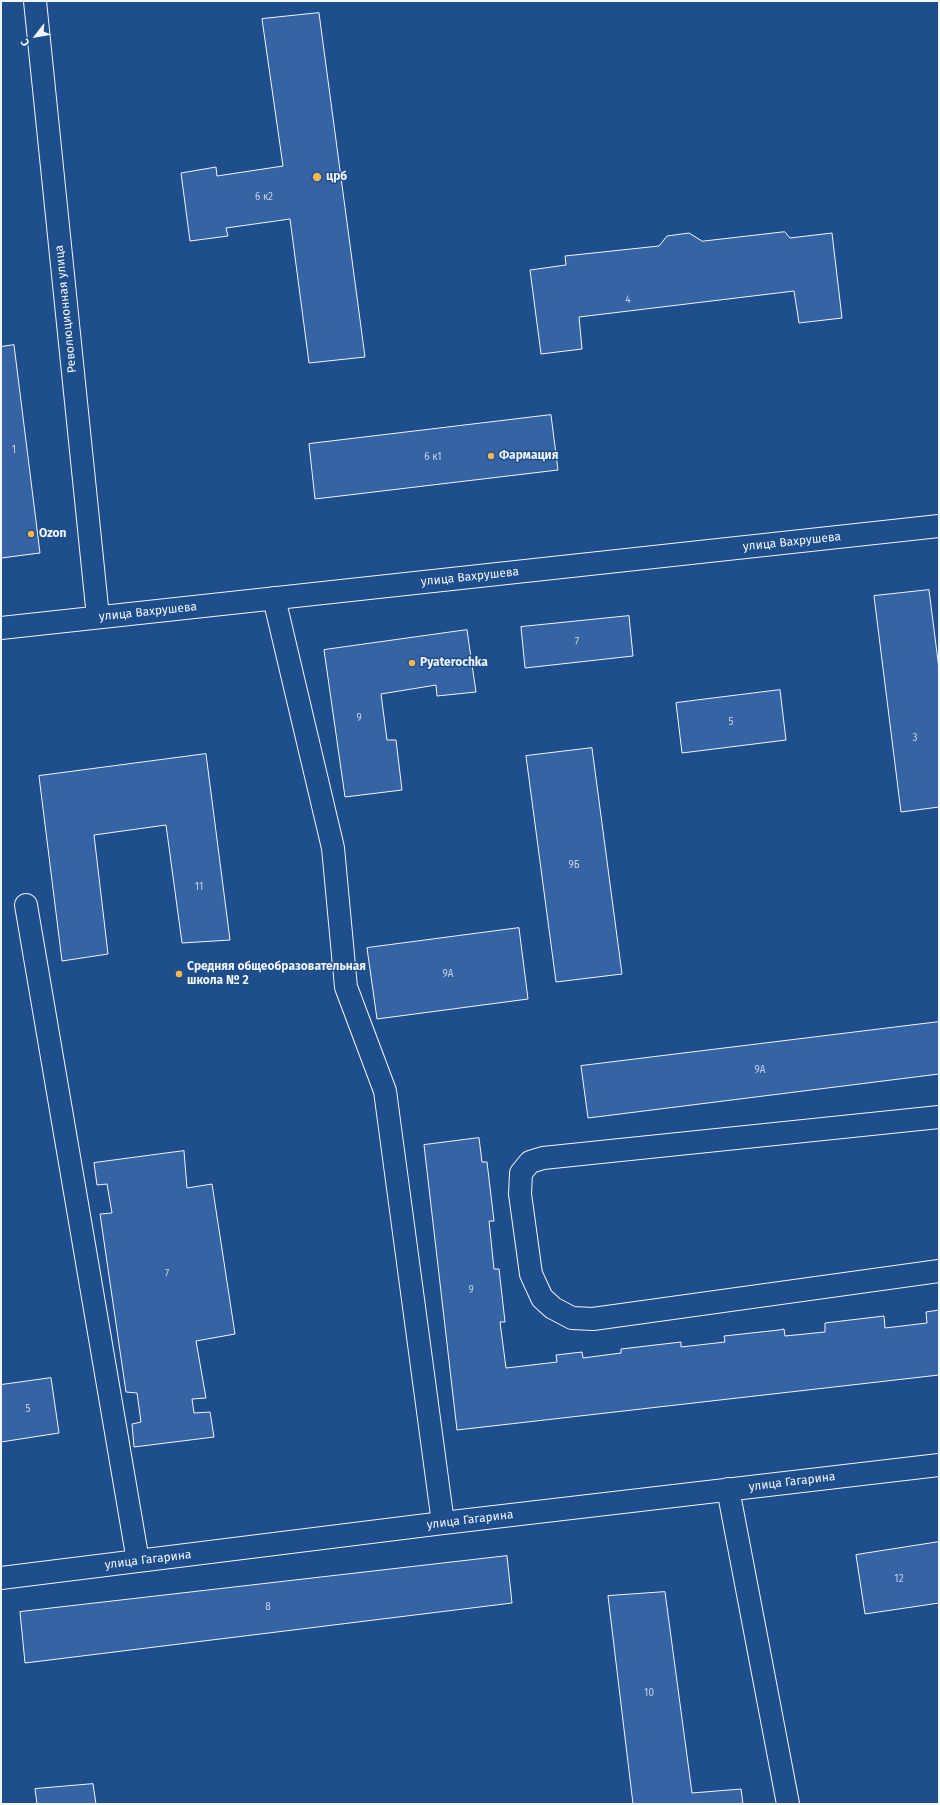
<!DOCTYPE html>
<meta charset="utf-8">
<style>
body{margin:0}
#map{position:relative;width:940px;height:1805px;overflow:hidden;background:#1f4e8c;font-family:"Fira Sans",sans-serif}
canvas{display:block}
.frame{position:absolute;inset:0;border:2px solid #f2f6ff;pointer-events:none}
.north{position:absolute;left:16px;top:16px;width:40px;height:40px;-webkit-text-stroke:3px #1f4e8c;paint-order:stroke;rotate:239deg;font-size:11px;font-weight:700;line-height:16px;text-align:center;color:#f2f6ff}
.north::after{content:'';display:block;margin:auto;width:14px;height:18px;background:#f2f6ff;clip-path:polygon(50% 0,100% 100%,50% 72%,0 100%)}
</style>
<div id="map">
<canvas width="940" height="1805"></canvas>
<div class="frame"></div>
<div class="north">С</div>
</div>
<script>
const g = document.querySelector('canvas').getContext('2d');
g.lineJoin = 'round';
function paint(path, color) {
  g.fillStyle = color;
  g.fill(path, 'evenodd');
}
function strokePath(path, color, width, dash) {
  g.strokeStyle = color;
  g.lineWidth = width;
  g.lineCap = dash ? 'butt' : 'round';
  g.setLineDash(dash || []);
  g.stroke(path);
}
function label(font, color, halo, rows, align = 'center') {
  g.font = font + ' "Fira Sans",sans-serif';
  g.lineWidth = 3;
  g.setLineDash([]);
  g.textBaseline = 'middle';
  g.strokeStyle = halo;
  g.fillStyle = color;
  for (const [text, x, y, turn = 0] of rows) {
    g.save();
    g.translate(x, y);
    g.rotate((+turn || 0) * Math.PI / 180);
    g.textAlign = isNaN(turn) ? turn : align;
    if (halo) g.strokeText(text, 0, 0);
    g.fillText(text, 0, 0);
    g.restore();
  }
}
const building = new Path2D(`
 M319,13L365,357L309,363L290,219L226,228L228,236L190,241L181,173L216,167L217,176L283,166L262,19Z
 M785,232L790,238L832,233L842,318L799,323L794,291L579,317L582,349L541,354L530,270L566,265L565,256L659,246L667,236L689,233L702,241Z
 M14,345L40,553L1,558V347Z
 M551,415L558,470L315,499L309,444Z
 M929,590L939,669V807L901,812L874,596Z
 M629,616L633,656L525,668L521,627Z
 M467,630L476,692L437,696L436,685L381,694L387,740H396L402,790L345,797L324,650Z
 M780,690L786,740L682,753L676,703Z
 M592,748L622,974L556,982L526,756Z
 M206,754L230,940L182,943L166,825L94,835L108,954L62,961L39,776Z
 M519,928L528,999L377,1019L367,948Z
 M939,1022V1074L588,1118L581,1066Z
 M479,1138L482,1162H487L494,1221H489L494,1269H499L505,1322H500L506,1368L557,1362L556,1355L582,1352L583,1358L621,1353V1349L681,1342V1347L725,1342L724,1336L779,1330L784,1329L785,1336L825,1332V1323L884,1316L885,1328L927,1323L926,1312L939,1310V1375L457,1430L424,1145Z
 M184,1151L187,1188L212,1184L235,1334L196,1341L206,1398L192,1399L194,1413L210,1412L214,1437L134,1447L132,1424L141,1422L137,1393L126,1392L100,1214L112,1213L107,1184L97,1185L94,1163Z
 M51,1378L59,1433L1,1442V1385Z
 M939,1542V1603L865,1614L856,1555Z
 M507,1556L512,1603L25,1663L20,1612Z
 M665,1592L692,1793L741,1789L743,1804H633L608,1596Z
 M93,1784L96,1804H37L35,1789Z`);
paint(building, '#3563a3');
strokePath(building, '#f2f6ff', 1);
const minor = new Path2D(`
 M35,1L98,617
 M274,598L333,848L346,987L385,1091L443,1523
 M1,628L939,526
 M26,905L138,1561
 M939,1117L543,1158L530,1162L521,1173L520,1194L531,1274L542,1298L553,1308L572,1318L593,1319L939,1271
 M728,1489L788,1804
 M1,1578L443,1523L939,1465`);
strokePath(minor, '#f2f6ff', 24);
strokePath(minor, '#1f4e8c', 22);
for (const [x, y, r, color] of [
 [317,177,5,"#ffb74d"],
 [491,456,4,"#ffb74d"],
 [31,534,4,"#ffb74d"],
 [412,663,4,"#ffb74d"],
 [179,974,4,"#ffb74d"]
]) {
  const dot = new Path2D();
  dot.arc(x, y, r, 0, 2 * Math.PI);
  g.fillStyle = color;
  g.fill(dot);
  strokePath(dot, '#1f4e8c', 1.5);
}
label('10px', '#c3d1e8', null, [
 ["6 к2",264,197],
 ["4",628,300],
 ["1",14,450],
 ["6 к1",433,457],
 ["7",577,642],
 ["9",359,718],
 ["5",731,722],
 ["3",915,738],
 ["9Б",574,865],
 ["11",199,887],
 ["9А",448,974],
 ["9А",760,1070],
 ["7",167,1274],
 ["9",471,1290],
 ["5",28,1409],
 ["12",899,1579],
 ["8",268,1607],
 ["10",649,1693]
]);
label('bold 12px', '#f2f6ff', '#1f4e8c', [
 ["црб",326,177],
 ["Фармация",499,456],
 ["Ozon",39,534],
 ["Pyaterochka",420,663],
 ["Средняя общеобразовательная",187,967],
 ["школа № 2",187,981]
], 'left');
label('12px', '#f2f6ff', '#1f4e8c', [
 ["Революционная улица",66,309,-96],
 ["улица Вахрушева",792,542,-6],
 ["улица Вахрушева",470,577,-6],
 ["улица Вахрушева",148,612,-6],
 ["улица Гагарина",792,1482,-7],
 ["улица Гагарина",470,1520,-7],
 ["улица Гагарина",148,1560,-7]
]);
</script>
